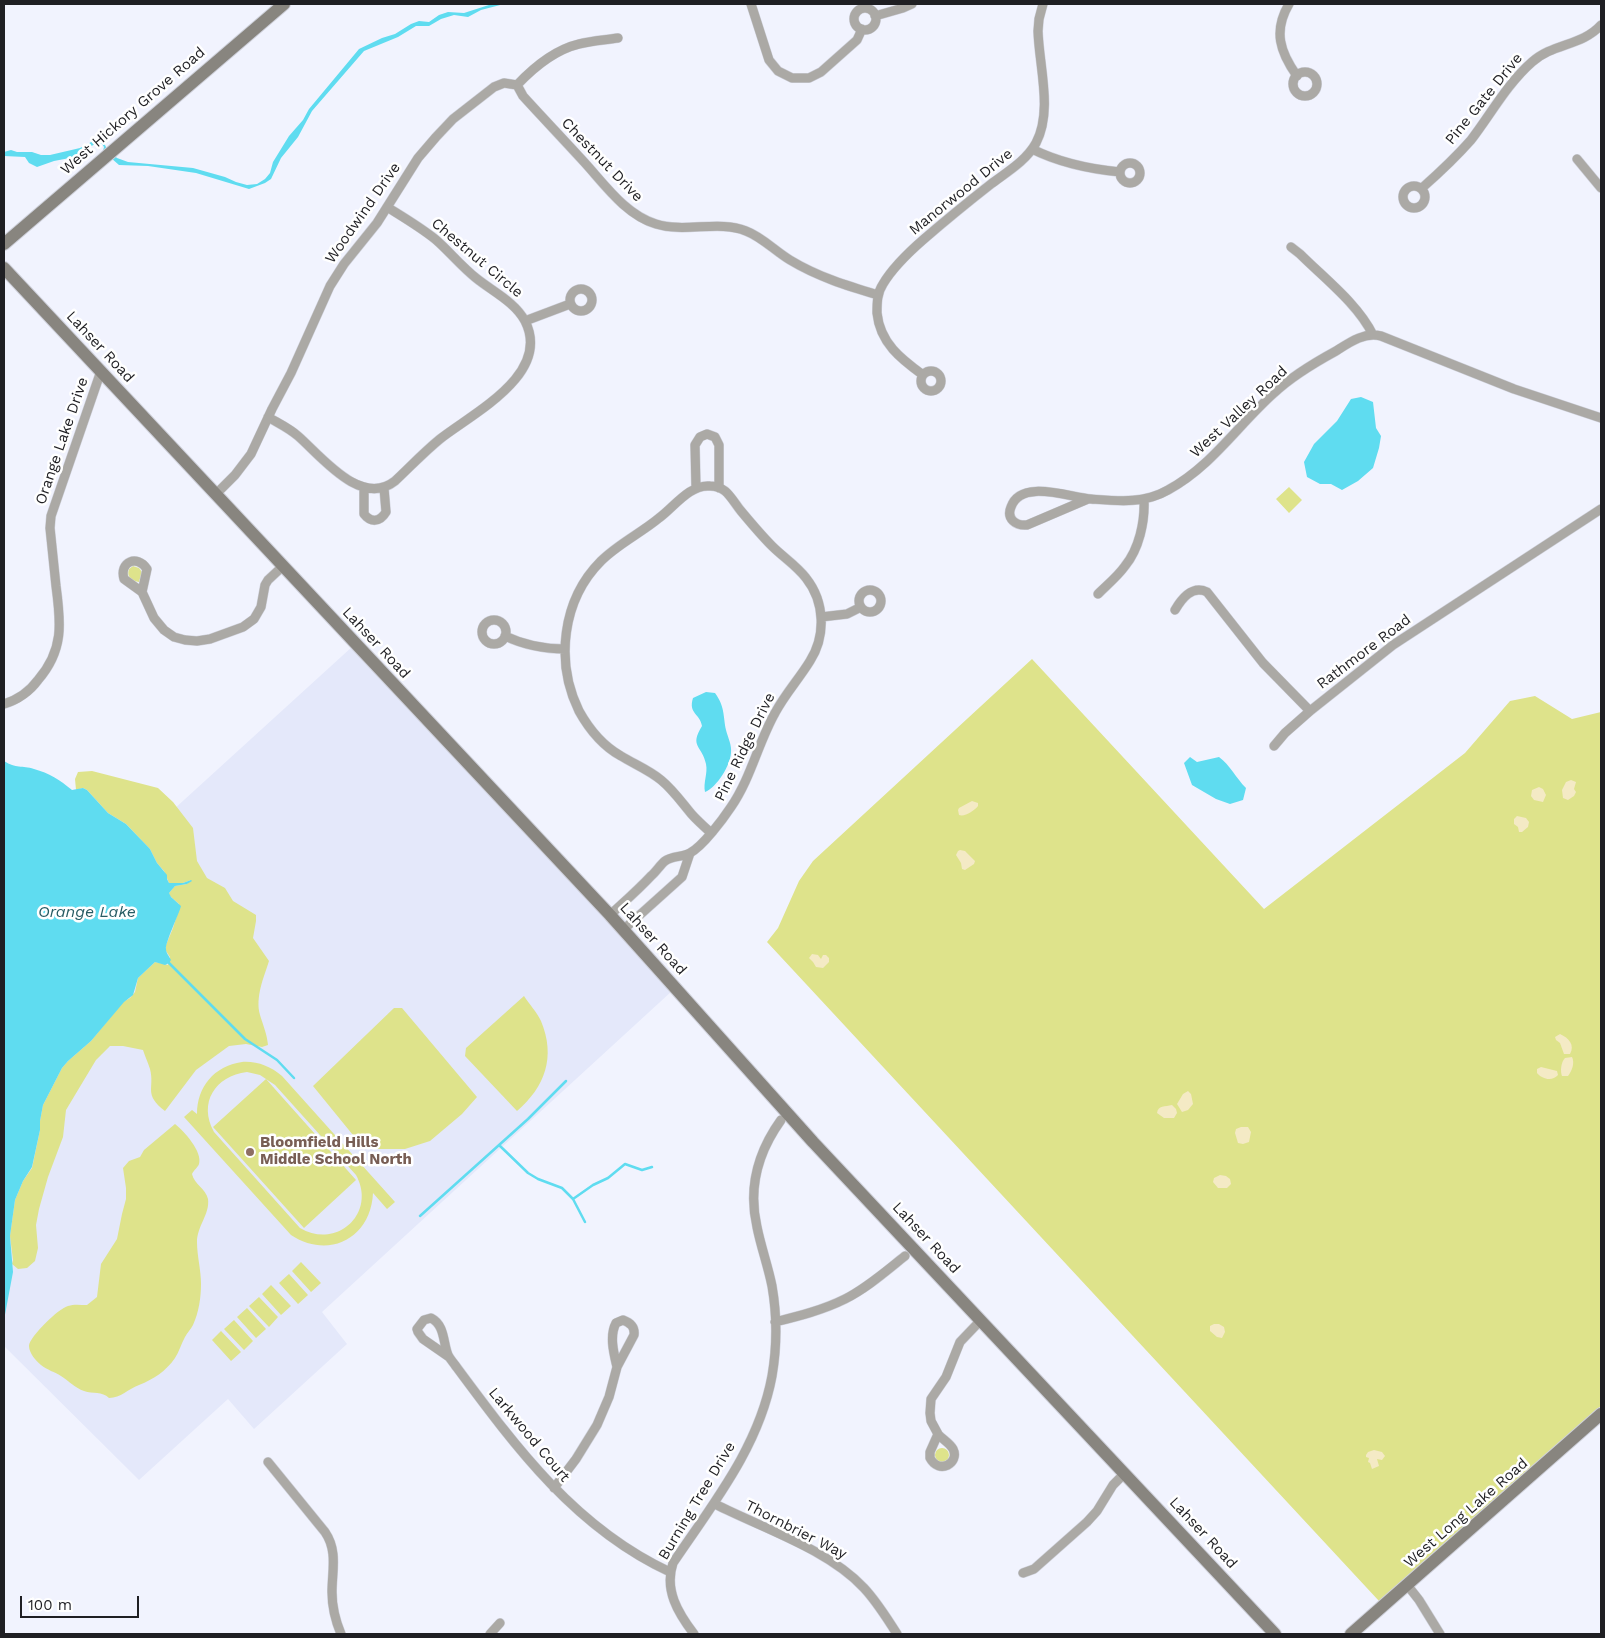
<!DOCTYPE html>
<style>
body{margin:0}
#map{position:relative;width:1605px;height:1638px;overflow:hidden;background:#f1f3fe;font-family:"Work Sans",sans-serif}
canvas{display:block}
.frame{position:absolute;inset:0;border:5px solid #1f1f23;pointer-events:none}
.scale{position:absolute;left:20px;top:1596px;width:119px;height:22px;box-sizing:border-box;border:2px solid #1f1f23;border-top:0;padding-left:6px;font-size:15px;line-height:18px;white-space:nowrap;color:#1f1f23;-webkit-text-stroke:4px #fff;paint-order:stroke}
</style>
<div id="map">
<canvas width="1605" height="1638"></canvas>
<div class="frame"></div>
<div class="scale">100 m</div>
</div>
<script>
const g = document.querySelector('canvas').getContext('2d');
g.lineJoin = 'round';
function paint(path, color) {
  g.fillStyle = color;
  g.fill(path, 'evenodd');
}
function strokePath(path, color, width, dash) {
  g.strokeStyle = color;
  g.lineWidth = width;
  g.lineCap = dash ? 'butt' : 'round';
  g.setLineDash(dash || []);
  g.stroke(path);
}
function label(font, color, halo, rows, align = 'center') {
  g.font = font + ' "Work Sans",sans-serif';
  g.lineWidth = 5;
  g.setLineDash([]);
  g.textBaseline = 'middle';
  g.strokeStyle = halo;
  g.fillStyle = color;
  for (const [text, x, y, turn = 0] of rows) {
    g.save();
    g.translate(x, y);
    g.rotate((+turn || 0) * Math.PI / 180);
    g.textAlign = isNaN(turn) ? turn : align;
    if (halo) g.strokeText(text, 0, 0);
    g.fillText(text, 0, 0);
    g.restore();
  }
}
paint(new Path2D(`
 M353,646L536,841L672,991L322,1312L347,1344L254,1429L228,1399L139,1480L4,1346V964Z`), '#e4e8fa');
paint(new Path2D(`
 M1289,487L1302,500L1289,513L1276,499Z
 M133,566L139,568L142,572L139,582C132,581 126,577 129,569Z
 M1032,659L1264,909L1465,753L1510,701L1535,696L1572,719L1601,712V1406L1423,1565L1379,1601L767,942L778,928L799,881L813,861Z
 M92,771L158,788L173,802L193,828L197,861L207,878L225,888L233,901L256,915V921L253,938L269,961C264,977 255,997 260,1015C263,1025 267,1034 268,1045L262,1047L246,1044L229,1046L196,1070L165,1111C143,1094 155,1089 150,1069C148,1063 145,1056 143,1050L123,1046H110L96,1060L66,1110L63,1137L48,1177L39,1209L36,1225L38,1248L35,1261L27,1268L18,1269L12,1264L13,1260L10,1236L15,1200L23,1181L32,1168L40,1130V1121L43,1105L62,1068L68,1061L91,1041L123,1002L130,998L135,992L138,978L155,962L168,965L170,957L166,951V945L173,928L178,912L179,904L170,896L169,893L175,886L187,884L191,880L183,883H169L164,871L157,863L150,849L126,824L108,813L87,790L83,788L76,790L75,779L78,772Z
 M524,996C529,1004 537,1012 541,1021C556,1057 545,1087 517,1111L465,1056L466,1048Z
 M394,1008H402L477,1097L462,1114L430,1141L405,1149H374L367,1147L357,1140L313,1086Z
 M242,1062C257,1061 270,1066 282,1076L395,1202L387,1209L373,1193C371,1238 329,1260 291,1235L184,1117L192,1110L197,1114C197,1087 214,1066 242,1062ZM247,1072L260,1075L275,1085L356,1175C377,1213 337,1250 300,1228L214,1132C198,1103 215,1076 247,1072Z
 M266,1079L356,1180L304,1228L213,1127Z
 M175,1124C184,1131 203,1152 199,1164C198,1167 194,1170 192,1174C194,1184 206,1189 208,1199C210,1214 197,1226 197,1242C197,1256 201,1270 201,1284C201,1297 199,1312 193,1325C191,1329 187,1333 185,1337C181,1344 179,1352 175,1358C166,1371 154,1379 139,1385C128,1389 121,1398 109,1398C102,1391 93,1394 84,1391C75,1388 69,1381 61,1376C55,1372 47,1370 41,1365C36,1361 29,1353 29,1346C29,1337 59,1308 68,1306C74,1304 80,1305 87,1305L97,1297L101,1264L117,1239L122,1214L126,1199V1188L123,1168L129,1161L140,1157L144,1150Z
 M301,1262L321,1283L311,1292L292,1271Z
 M289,1274L308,1295L298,1304L279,1283Z
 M271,1285L291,1306L281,1315L262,1294Z
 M259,1297L278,1317L269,1327L249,1306Z
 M247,1308L266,1329L256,1338L237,1317Z
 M234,1320L253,1341L244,1350L224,1329Z
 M221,1331L241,1352L231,1361L212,1340Z
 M935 1455a7 7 0 1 1 14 0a7 7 0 1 1-14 0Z`), '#dee38b');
paint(new Path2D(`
 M1571,780L1576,782L1574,789L1576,792L1574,796L1568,800L1563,798L1562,790L1566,782Z
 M1539,787L1543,789L1546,795L1543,802L1534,800L1531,796L1532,790Z
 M972,801L978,803V806C974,811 965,817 959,815L958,810L959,808Z
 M1517,816L1526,818L1529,822L1528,827L1522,832H1519L1518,827L1514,824V819Z
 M960,850L965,851L975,861L974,864L965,870L962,869L961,863L956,855L958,851Z
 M812,954L818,955L821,959L823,955H826L829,958V962L823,968L816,967L813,962L809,958Z
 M1560,1034C1569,1038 1575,1045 1570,1054H1564L1560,1043L1556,1040L1555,1037Z
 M1572,1057C1575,1063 1572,1071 1568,1076H1562C1560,1071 1561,1062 1565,1058Z
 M1541,1067L1557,1071L1558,1075C1552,1082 1542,1079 1537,1073V1069Z
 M1188,1091L1191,1094L1193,1104L1188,1110L1182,1112L1177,1104L1183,1094Z
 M1172,1105L1176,1109L1177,1113L1174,1118H1164L1157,1113C1158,1105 1165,1107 1172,1105Z
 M1241,1127H1248L1251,1132L1249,1142L1243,1144L1238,1143L1235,1133L1236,1129Z
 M1220,1175L1226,1176L1230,1179L1231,1184L1227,1188H1218L1213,1182L1214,1178Z
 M1214,1324H1219L1224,1327L1225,1332L1222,1338L1217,1337L1210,1331V1326Z
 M1374,1450L1382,1452L1385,1456L1382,1460L1377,1459L1379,1466L1372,1469L1370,1463L1368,1462L1369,1458L1366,1457V1455L1368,1452Z`), '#f4eac5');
paint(new Path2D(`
 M492,4H504L481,10L468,17L454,15L441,19L429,26H416L398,37L364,51L312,111L298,137L281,158L271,179L265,183L249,189L196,173L148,166L119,165L103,151L104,147L102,144L93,145L80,156L54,161L37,167L29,163L25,157L4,156V152L11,150L17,152H32L41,155H50L80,148L95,140L103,141L106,147L117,158L128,162L193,168L225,177L236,182L247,185L257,184L265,179L270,173L273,162L289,136L303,120L309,109L359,49L382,38L395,34L411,24L419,21L429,22L439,15L448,12L464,13Z
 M1361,397L1373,402L1376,428L1381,436L1379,448L1373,468L1358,481L1342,490L1331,484H1320L1307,477L1304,462L1314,444L1337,421L1351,399Z
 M706,692L715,693C725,707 723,715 726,730C728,738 732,745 731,753C730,766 717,787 705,792C703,783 708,773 706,764C702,745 689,747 702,726C700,713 688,714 693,698Z
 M1190,757L1197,762L1219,757C1230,765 1236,778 1246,788L1243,800L1230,804L1216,799L1192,785L1184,763Z
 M4,761C16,769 22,765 34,769C49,773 60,780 72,790L83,788L87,790L108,813L126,824L150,849L157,863L167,875V879L169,883H183L191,880L192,881L187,884L175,886L169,893L171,897L181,906C179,914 165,943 166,949C166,953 169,956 171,960L169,963L165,965L155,962L138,978L133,995L124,1002L91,1041L68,1061L62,1068L43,1105L40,1121V1130L32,1167L23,1181L15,1200L10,1236L13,1272L4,1320Z`), '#5fdcf0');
strokePath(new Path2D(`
 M169,963L245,1039L277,1060L294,1078
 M499,1145L528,1173L538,1179L562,1188L573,1199L585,1222
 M573,1199L593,1185L608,1178L625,1164L642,1170L652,1167
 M420,1216L528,1119L566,1081`), '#5fdcf0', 2.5);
const street = new Path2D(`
 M751,4L769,60L778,71L792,78H809L821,72L857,40L862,29
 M1289,4C1273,31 1280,52 1297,76
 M854 19a11 11 0 1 1 22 0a11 11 0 1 1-22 0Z
 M875,16L903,8L912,4
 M1293 84a12 12 0 1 1 24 0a12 12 0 1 1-24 0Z
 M517,85L523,96C543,118 564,140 585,163C605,185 626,215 656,224C685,233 719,220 746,231C762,237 775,251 790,260C818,277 848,286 878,295
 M517,85C534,67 554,50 579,44C591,41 605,40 618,38
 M1032,149C1060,163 1089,169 1120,172
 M1577,159L1601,188
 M1120 173a10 10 0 1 1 20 0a10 10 0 1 1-20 0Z
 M1403 197a11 11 0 1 1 22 0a11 11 0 1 1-22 0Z
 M1422,188C1439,173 1456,157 1471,140C1491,114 1507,84 1532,62C1553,43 1582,46 1601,25
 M1291,247L1300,254C1324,278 1358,304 1373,335
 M570 300a11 11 0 1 1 22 0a11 11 0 1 1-22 0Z
 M525,321L570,304
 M921 381a10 10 0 1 1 20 0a10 10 0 1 1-20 0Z
 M923,375C901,359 880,343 877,313C877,303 877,293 883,284C893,267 909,252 924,239C946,220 968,202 991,184C1007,172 1026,161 1036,143C1053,111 1039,66 1038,31L1039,19L1043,4
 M268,417C278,423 289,428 298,436C321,456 361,508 395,481C410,467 424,452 440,439C473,413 552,374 525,321C515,302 492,291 476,278C461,266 449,251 435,239C420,227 403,217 387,207
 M364,488V514C371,523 380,522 386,512L384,488
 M696,488L695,445L700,437L707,434L715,437L719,445V488
 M216,494L235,475L251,454L272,409L291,373L330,286L344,264L377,223L418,158L436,137L453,119L494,87L504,83L517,85
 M1088,499L1027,525C1016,526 1006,519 1011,507C1021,478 1071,498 1091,499C1118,501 1144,504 1168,490C1211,467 1238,425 1274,393C1292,376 1314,363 1336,351C1350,342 1364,332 1381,336L1514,389L1601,418
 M859 601a11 11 0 1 1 22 0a11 11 0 1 1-22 0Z
 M142,592L124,579C119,562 137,554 147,569L142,592L154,618L164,630L174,637L185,640L197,641L210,639L243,627L254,619L261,607L265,585L268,580L282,567
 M1098,594C1107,585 1118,576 1125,566C1139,549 1145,522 1144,500
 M1175,610C1182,598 1192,585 1207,592L1263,663L1310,711L1393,645L1601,509
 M821,617L847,614L861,607
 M482 632a12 12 0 1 1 24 0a12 12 0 1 1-24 0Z
 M505,636C524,645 543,649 565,649
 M4,704C17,700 30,691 38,680C64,650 61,623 56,586C54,567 52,547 50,528L51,516L101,371
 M1274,746L1285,733L1310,711
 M610,915C624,902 638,890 651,876C656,872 660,865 665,861C672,856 683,857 690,853C703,846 723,819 731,807C751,778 758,743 775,713C785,694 799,679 810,661C826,636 825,602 806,578C797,566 783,557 772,546C761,535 751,523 741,511C736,505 731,496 725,491C721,488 716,486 710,486C690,484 674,507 659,518C641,533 618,544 601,561C562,600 555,662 579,711C589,729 603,746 621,756C634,764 649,770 661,780C672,789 680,800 689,811C695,819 704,826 711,833
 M623,930L682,877L690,853
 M775,1322C799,1316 823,1310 845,1299C867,1288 886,1271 905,1256
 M449,1357L423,1339L418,1332L417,1329L424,1320L431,1318C445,1325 443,1343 448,1355C450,1359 453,1362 455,1365C515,1446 575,1528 670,1572
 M938,1434C942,1439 950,1443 953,1449C960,1463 939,1475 930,1458V1452L938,1434L931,1421L930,1413L931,1399L946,1377L960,1342L981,1320
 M268,1462L325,1532C338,1551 332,1571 332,1592C332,1606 336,1622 341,1634
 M554,1488L576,1459L597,1425L609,1397L617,1367L634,1335C635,1327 631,1323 623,1320L616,1323C609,1336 614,1354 617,1367
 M715,1504C762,1528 828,1549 864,1588C877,1602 887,1618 897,1634
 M1023,1573L1034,1569L1087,1522L1097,1511L1113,1485L1124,1474
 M1408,1586L1419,1600L1440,1634
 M490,1634L500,1623
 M694,1634C678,1613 664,1590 673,1563C712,1505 759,1447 772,1376C777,1347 777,1315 772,1286C768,1266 761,1247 757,1227C748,1188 758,1152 781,1120`);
const secondary = new Path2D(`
 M4,244L284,4
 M4,268L610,915L813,1142L1275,1634
 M1351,1634L1601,1414`);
strokePath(street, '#cfd1db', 10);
strokePath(secondary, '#cfd1db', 14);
strokePath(street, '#aba9a5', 9);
strokePath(secondary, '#88857f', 12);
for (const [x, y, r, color] of [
 [250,1152,5,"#8d6e63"]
]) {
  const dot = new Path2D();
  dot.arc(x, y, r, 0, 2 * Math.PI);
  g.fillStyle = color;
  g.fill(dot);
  strokePath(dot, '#fff', 2);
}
label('15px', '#1f1f23', '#fff', [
 ["Pine Gate Drive",1484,99,-51],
 ["West Hickory Grove Road",133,111,-41],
 ["Chestnut Drive",602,160,46],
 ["Manorwood Drive",961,192,-39],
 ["Woodwind Drive",363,213,-55],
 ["Chestnut Circle",477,258,40],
 ["Lahser Road",100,347,47],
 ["West Valley Road",1239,412,-43],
 ["Orange Lake Drive",62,441,-71],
 ["Lahser Road",376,643,47],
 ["Rathmore Road",1364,652,-37],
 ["Pine Ridge Drive",745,747,-64],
 ["Lahser Road",653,939,48],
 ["Lahser Road",926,1238,47],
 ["Larkwood Court",529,1435,50],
 ["Burning Tree Drive",697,1501,-59],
 ["West Long Lake Road",1466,1513,-41],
 ["Thornbrier Way",796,1530,27],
 ["Lahser Road",1203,1533,47]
]);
label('bold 15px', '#785e54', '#fff', [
 ["Bloomfield Hills",260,1143],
 ["Middle School North",260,1160]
], 'left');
label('italic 16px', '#275c64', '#fff', [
 ["Orange Lake",87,912]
]);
</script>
